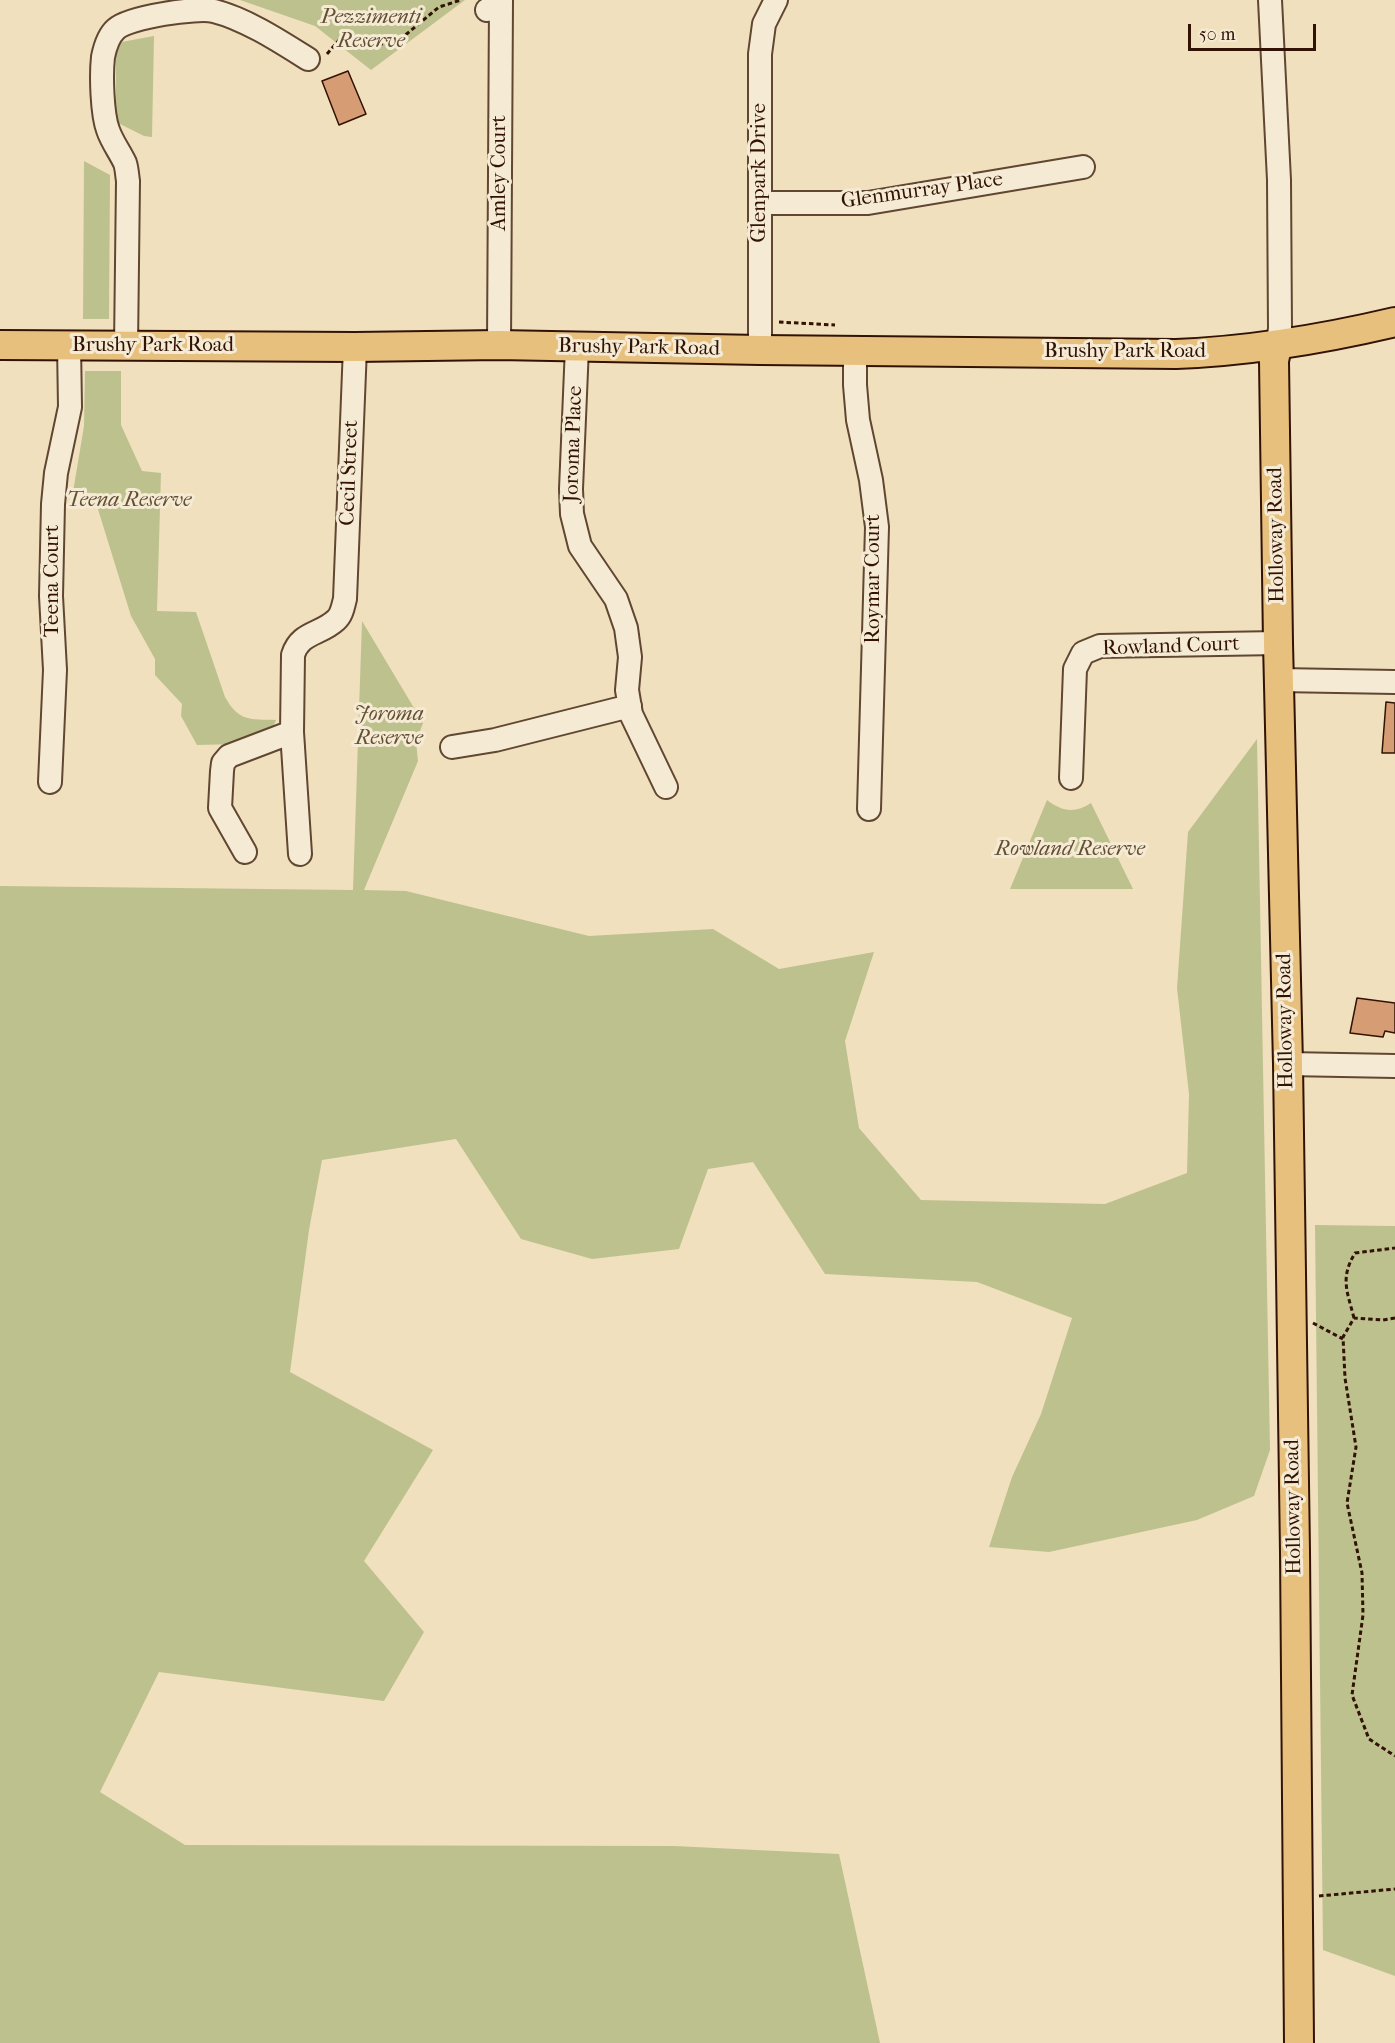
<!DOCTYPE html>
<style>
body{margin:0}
#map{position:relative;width:1395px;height:2043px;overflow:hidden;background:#f0e0bd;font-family:"IM FELL French Canon",serif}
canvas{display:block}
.scale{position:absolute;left:1188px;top:24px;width:128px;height:27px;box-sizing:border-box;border:3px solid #311204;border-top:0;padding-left:8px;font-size:18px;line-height:21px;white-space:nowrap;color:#311204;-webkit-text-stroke:4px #f5ebd4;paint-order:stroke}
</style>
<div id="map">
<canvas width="1395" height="2043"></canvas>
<div class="scale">50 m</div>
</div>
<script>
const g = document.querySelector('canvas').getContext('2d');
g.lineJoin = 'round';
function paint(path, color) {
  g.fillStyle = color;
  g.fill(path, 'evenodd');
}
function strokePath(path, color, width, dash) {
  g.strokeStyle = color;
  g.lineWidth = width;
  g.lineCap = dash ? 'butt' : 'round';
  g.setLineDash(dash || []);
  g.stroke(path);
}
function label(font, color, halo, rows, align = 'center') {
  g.font = font + ' "IM FELL French Canon",serif';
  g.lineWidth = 6;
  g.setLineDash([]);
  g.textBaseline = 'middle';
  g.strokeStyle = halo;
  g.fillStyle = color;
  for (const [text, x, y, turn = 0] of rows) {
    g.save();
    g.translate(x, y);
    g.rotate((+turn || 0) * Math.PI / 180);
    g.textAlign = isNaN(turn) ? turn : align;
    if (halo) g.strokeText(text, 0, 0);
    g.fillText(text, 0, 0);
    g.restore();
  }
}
paint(new Path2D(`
 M240,0H465L371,70L315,26Z
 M154,36L152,137L144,136L116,122V43Z
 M84,161L110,175L109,319H83Z
 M85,371H121V425L142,471L161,473L157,611L196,612L225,697C239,722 250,719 276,720L272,729L236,744L197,745L181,716L182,704L155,675V659L131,616L93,493L73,492L84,426Z
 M362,621L423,723L416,742L418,761L364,890L406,891L589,936L713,929L779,969L874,952L845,1041L859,1128L921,1200L1105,1204L1187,1173L1189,1094L1177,988L1188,832L1257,739L1270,1450L1254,1496L1197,1520L1049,1552L989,1547L1012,1477L1041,1414L1072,1318L977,1282L825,1274L753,1162L708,1169L679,1249L592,1259L521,1239L456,1139L322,1160L309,1230L290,1372L433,1450L364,1561L424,1632L384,1701L159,1672L100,1792L185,1845L674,1846L839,1854L880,2043H0V886L353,890Z
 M1047,800C1061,811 1075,814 1091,803L1133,889H1010Z
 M1315,1225L1395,1226V1976L1323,1950Z`), '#bdc18e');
const building = new Path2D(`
 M348,71L366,114L339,125L322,81Z
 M1386,702L1395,703V753H1382Z
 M1357,998L1395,1003V1033L1385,1031L1383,1037L1350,1033Z`);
paint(building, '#d69c73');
strokePath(building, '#311204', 1.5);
const minor = new Path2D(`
 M1270,0L1279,180L1280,329L1277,346
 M487,10L501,1L499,345
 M760,203H868L1083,167
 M126,346L128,181C127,175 127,169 125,163C120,152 112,142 108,130C102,114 101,75 103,57C105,47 108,36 116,29C129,17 197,7 214,11C246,19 281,42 308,59
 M577,347L571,489L572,514L580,546L616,599L626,628L630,657L627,690L631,714L666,787
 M760,350V54L764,24L776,0
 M855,351V385L858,420L871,480L877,527L869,809
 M1279,680L1395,682
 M452,747L495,740L630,706
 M1071,778L1075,669L1083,653L1100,646L1278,643
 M50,782L55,670L51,596L53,504L56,473L70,407L69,345
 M245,852L220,808L222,771L223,763L229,756L292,732
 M300,854L292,732L293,655C300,632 320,635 336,620C342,615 343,606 345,599L355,347
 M1288,1064L1395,1066`);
const major = new Path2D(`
 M0,345L355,347L499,345L760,350L1176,354C1250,351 1323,339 1395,322
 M1277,346L1274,361L1278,643L1288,1064L1295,1552L1299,2043`);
strokePath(minor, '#614632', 26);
strokePath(major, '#311204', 32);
strokePath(new Path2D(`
 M327,54L340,39L344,38L366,46L397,42L439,7L461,0
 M779,322L835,325
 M1354,1318C1347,1291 1340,1278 1355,1253L1395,1248
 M1395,1318L1383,1320L1354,1318L1343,1337L1345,1378L1356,1447L1347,1503L1362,1573L1363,1615L1352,1695L1369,1739L1395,1756
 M1313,1323L1343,1339
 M1319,1896L1395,1889`), '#311204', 3, [4.5, 3]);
strokePath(minor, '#f5ebd4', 22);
strokePath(major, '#e8c07e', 28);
label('italic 21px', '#624f34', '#f5ebd4', [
 ["Pezzimenti",371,18],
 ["Reserve",371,42],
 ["Teena Reserve",129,501],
 ["Joroma",389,715],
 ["Reserve",389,739],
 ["Rowland Reserve",1070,850]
]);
label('21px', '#311204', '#f5ebd4', [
 ["Amley Court",500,173,-90],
 ["Glenpark Drive",760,173,-90],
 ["Glenmurray Place",922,191,-8],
 ["Brushy Park Road",153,346],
 ["Brushy Park Road",639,348,1],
 ["Brushy Park Road",1125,352],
 ["Joroma Place",574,444,-88],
 ["Cecil Street",350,473,-88],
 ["Holloway Road",1277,535,-91],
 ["Roymar Court",874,579,-90],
 ["Teena Court",53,581,-90],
 ["Rowland Court",1171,647,-2],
 ["Holloway Road",1286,1021,-91],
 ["Holloway Road",1294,1507,-91]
]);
</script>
